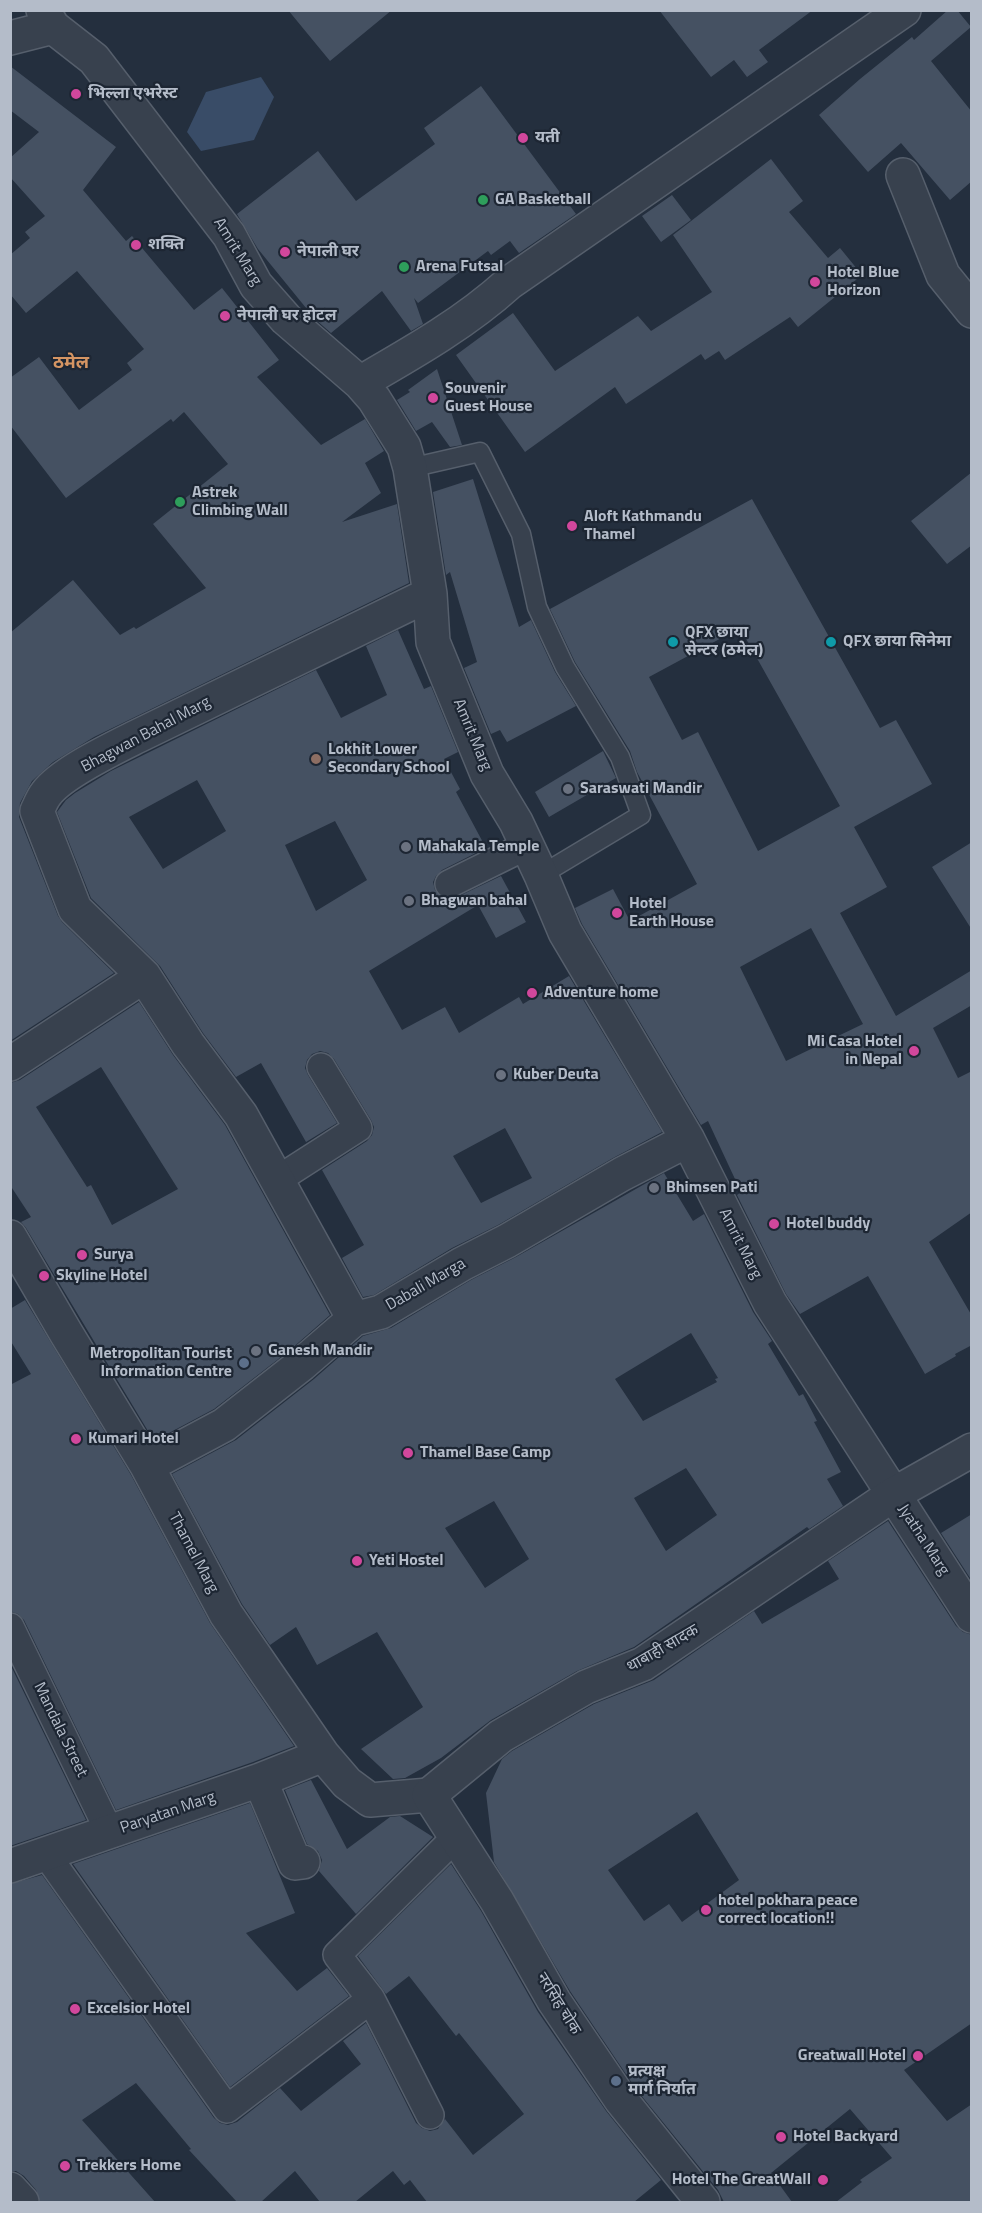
<!DOCTYPE html>
<meta charset="utf-8">
<style>
body{margin:0}
#map{position:relative;width:982px;height:2213px;overflow:hidden;background:#242f3e;font-family:"Titillium Web",sans-serif}
canvas{display:block}
.frame{position:absolute;inset:0;border:12px solid #b4bcc9;pointer-events:none}
</style>
<div id="map">
<canvas width="982" height="2213"></canvas>
<div class="frame"></div>
</div>
<script>
const g = document.querySelector('canvas').getContext('2d');
g.lineJoin = 'round';
function paint(path, color) {
  g.fillStyle = color;
  g.fill(path, 'evenodd');
}
function strokePath(path, color, width, dash) {
  g.strokeStyle = color;
  g.lineWidth = width;
  g.lineCap = dash ? 'butt' : 'round';
  g.setLineDash(dash || []);
  g.stroke(path);
}
function label(font, color, halo, rows, align = 'center') {
  g.font = font + ' "Titillium Web","Noto Sans Devanagari",sans-serif';
  g.lineWidth = 4.5;
  g.setLineDash([]);
  g.textBaseline = 'middle';
  g.strokeStyle = halo;
  g.fillStyle = color;
  for (const [text, x, y, turn = 0] of rows) {
    g.save();
    g.translate(x, y);
    g.rotate((+turn || 0) * Math.PI / 180);
    g.textAlign = isNaN(turn) ? turn : align;
    if (halo) g.strokeText(text, 0, 0);
    g.fillText(text, 0, 0);
    g.restore();
  }
}
paint(new Path2D(`
 M261,77L274,97L254,140L201,151L187,132L206,92Z`), '#394c67');
paint(new Path2D(`
 M288,10H392L330,61Z
 M659,10H813L759,50L768,62L747,77L734,60L711,77Z
 M948,10H957L971,27L931,61L972,112V181L950,200L901,143L868,172L819,115L860,79L912,37L914,40Z
 M10,66L116,147L83,190L126,241L132,236L194,310L222,288L279,360L257,377L321,445L365,419L384,451L365,463L381,493L342,522L397,504L409,583L94,737L53,762L32,781L20,803L19,817L58,916L62,922L114,973L10,1041V633L73,580L120,635L134,627L136,629L206,588L153,524L228,464L184,412L173,422L171,419L66,498L10,425V378L39,357L79,410L132,370L127,363L144,349L77,271L26,313L10,294V255L30,238L25,232L45,216L10,177V158L39,132L10,110Z
 M481,86L576,214L519,253L510,241L491,255L488,251L418,303L414,298L423,324L411,331L382,291L331,333L315,319L258,249L237,214L318,151L356,201L435,144L424,128Z
 M771,159L803,201L789,212L828,258L840,248L862,275L798,327L790,317L725,360L719,351L705,360L701,354L626,404L615,387L525,452L456,355L513,313L555,371L638,316L651,331L712,292L673,235Z
 M672,195L691,220L661,242L642,216Z
 M437,369L462,445L450,447L432,422L416,431L397,400L410,392L408,390Z
 M972,472V545L947,564L911,521Z
 M473,479L519,627L531,620L555,672L576,706L507,742L500,730L491,734L464,668L477,662L450,572L446,575L433,492Z
 M752,499L880,728L896,720L932,784L854,827L887,887L840,913L896,1016L972,970V1005L933,1028L958,1078L972,1071V1212L929,1242L972,1316V1345L955,1354L956,1356L925,1374L868,1276L800,1314L786,1294L737,1195L741,1192L708,1121L701,1125L582,924L575,908L613,889L630,921L697,884L637,772L630,751L575,662L550,609ZM740,628L840,806L758,851L698,732L682,740L649,677ZM811,928L863,1024L786,1061L740,967Z
 M398,630L424,689L431,686L458,752L444,759L460,789L456,792L486,848L442,870L436,876L433,882L435,890L441,897L449,900L455,898L501,876L526,922L496,938L478,905L369,971L402,1030L445,1007L459,1033L519,997L523,1004L569,976L662,1132L613,1158L498,1225L452,1248L374,1295L363,1297L342,1258L364,1245L322,1170L367,1141L372,1135L374,1127L371,1120L334,1059L328,1053L320,1051L312,1054L307,1060L305,1068L308,1075L337,1123L306,1142L261,1063L236,1077L203,1033L160,966L91,898L57,812L66,800L75,793L111,771L316,670L341,718L387,695L366,646ZM197,780L226,831L163,869L129,817ZM335,821L367,880L316,911L285,845ZM505,1128L532,1178L481,1203L453,1156Z
 M603,751L616,778L549,817L535,792Z
 M972,842V930L932,867Z
 M139,1002L173,1055L225,1125L330,1315L290,1350L214,1409L154,1441L26,1228L21,1222L31,1217L10,1185V1083L20,1080ZM101,1067L178,1189L112,1225L91,1185L87,1187L36,1107Z
 M664,1173L693,1221L704,1214L753,1312L772,1341L768,1344L799,1396L803,1394L817,1421L814,1422L841,1472L827,1479L843,1506L809,1529L807,1527L634,1647L577,1671L491,1720L441,1758L405,1778L393,1779L361,1749L423,1707L377,1632L317,1665L296,1627L270,1645L242,1604L172,1474L236,1440L314,1379L363,1336L391,1328L471,1280L516,1257ZM691,1333L718,1378L715,1379L717,1382L643,1421L615,1379ZM686,1468L717,1515L666,1551L634,1498ZM494,1501L529,1559L485,1588L445,1528Z
 M25,1300L131,1475L210,1623L294,1746L253,1762L116,1810L24,1620L18,1614L10,1611V1385L31,1374L10,1340V1309Z
 M972,1514V1581L941,1533Z
 M888,1521L956,1626L963,1632L972,1635V2023L904,2070L947,2121L972,2104V2202H836L862,2182L860,2180L892,2158L850,2109L771,2173L792,2202H724L718,2190L636,2089L570,1991L494,1862L486,1793L502,1759L512,1751L594,1704L654,1680L754,1611L762,1624L839,1579L828,1561ZM697,1812L739,1880L682,1922L669,1904L644,1921L608,1870Z
 M10,1664L86,1820L10,1846Z
 M311,1780L347,1849L390,1817L400,1816L433,1837L356,1914L319,1871L322,1860L318,1851L307,1844L285,1790Z
 M250,1803L295,1913L246,1933L297,1991L327,1968L349,1996L230,2087L73,1864Z
 M451,1864L481,1911L538,2012L606,2111L661,2180L634,2202H427L410,2180L404,2185L393,2171L355,2202H320L295,2171L261,2202H237L189,2150L191,2149L136,2083L82,2120L155,2202H40L36,2190L24,2176L16,2171H10V1884L42,1875L214,2118L220,2123L228,2125L237,2122L280,2088L301,2111L361,2064L343,2041L366,2023L416,2123L422,2128L430,2131L438,2129L445,2119L473,2155L524,2114L459,2033L456,2036L409,1976L386,1994L358,1956Z`), '#455162');
const service = new Path2D(`
 M410,468L480,452L521,534L537,607L565,667L620,757L641,815L541,875`);
const pedestrian = new Path2D(`
 M449,884L526,846
 M277,1180L358,1128L321,1067
 M10,1627L110,1833
 M46,1854L227,2109L371,1999L337,1955L456,1837
 M371,1999L430,2115`);
const minor = new Path2D(`
 M43,10L53,27L94,59L229,235L256,285L286,319L360,383L374,399L404,447L410,468L430,594L433,642L487,774L516,822L541,875L565,932L688,1140L770,1303L972,1616
 M10,38L53,27
 M903,175L943,275L972,311
 M360,383C412,353 465,323 509,283L904,10
 M144,976L188,1044L241,1115L354,1319
 M10,1064L144,976L75,909L37,811C40,805 42,799 46,794C61,773 114,748 138,736L430,594
 M10,1237L66,1333L147,1466L226,1614L323,1755L347,1783L370,1800L429,1795
 M147,1466L224,1425L302,1364L354,1319L381,1312L462,1264L507,1241L622,1174L688,1140
 M260,1780L295,1863L303,1862
 M10,1866L260,1780L323,1755
 M10,2189L22,2202`);
const tertiary = new Path2D(`
 M703,2202L621,2100L554,2001L497,1901L429,1795L501,1736L586,1687L643,1664L894,1494L972,1450`);
strokePath(service, '#565f6c', 21);
strokePath(pedestrian, '#565f6c', 30);
strokePath(minor, '#565f6c', 36);
strokePath(tertiary, '#565f6c', 36);
strokePath(service, '#38414e', 18);
strokePath(pedestrian, '#38414e', 27);
strokePath(minor, '#38414e', 33);
strokePath(tertiary, '#38414e', 33);
for (const [x, y, r, color] of [
 [76,94,6,"#d1479c"],
 [523,138,6,"#d1479c"],
 [483,200,6,"#2e9e5b"],
 [136,245,6,"#d1479c"],
 [285,252,6,"#d1479c"],
 [404,267,6,"#2e9e5b"],
 [815,282,6,"#d1479c"],
 [225,316,6,"#d1479c"],
 [433,398,6,"#d1479c"],
 [180,502,6,"#2e9e5b"],
 [572,526,6,"#d1479c"],
 [673,642,6,"#0f9aa8"],
 [831,642,6,"#0f9aa8"],
 [316,759,6,"#8d6e63"],
 [568,789,6,"#6b7280"],
 [406,847,6,"#6b7280"],
 [409,901,6,"#6b7280"],
 [617,913,6,"#d1479c"],
 [532,993,6,"#d1479c"],
 [914,1051,6,"#d1479c"],
 [501,1075,6,"#6b7280"],
 [654,1188,6,"#6b7280"],
 [774,1224,6,"#d1479c"],
 [82,1255,6,"#d1479c"],
 [44,1276,6,"#d1479c"],
 [256,1351,6,"#6b7280"],
 [244,1363,6,"#5c6f8a"],
 [76,1439,6,"#d1479c"],
 [408,1453,6,"#d1479c"],
 [357,1561,6,"#d1479c"],
 [706,1910,6,"#d1479c"],
 [75,2009,6,"#d1479c"],
 [918,2056,6,"#d1479c"],
 [616,2081,6,"#5c6f8a"],
 [781,2137,6,"#d1479c"],
 [65,2166,6,"#d1479c"],
 [823,2180,6,"#d1479c"]
]) {
  const dot = new Path2D();
  dot.arc(x, y, r, 0, 2 * Math.PI);
  g.fillStyle = color;
  g.fill(dot);
  strokePath(dot, '#1d2633', 2);
}
label('bold 16px', '#b4bcc9', '#1d2633', [
 ["भिल्ला एभरेस्ट",88,94],
 ["यती",535,138],
 ["GA Basketball",495,200],
 ["शक्ति",148,245],
 ["नेपाली घर",297,252],
 ["Arena Futsal",416,267],
 ["Hotel Blue",827,273],
 ["Horizon",827,291],
 ["नेपाली घर होटल",237,316],
 ["Souvenir",445,389],
 ["Guest House",445,407],
 ["Astrek",192,493],
 ["Climbing Wall",192,511],
 ["Aloft Kathmandu",584,517],
 ["Thamel",584,535],
 ["QFX छाया",685,633],
 ["सेन्टर (ठमेल)",685,651],
 ["QFX छाया सिनेमा",843,642],
 ["Lokhit Lower",328,750],
 ["Secondary School",328,768],
 ["Saraswati Mandir",580,789],
 ["Mahakala Temple",418,847],
 ["Bhagwan bahal",421,901],
 ["Hotel",629,904],
 ["Earth House",629,922],
 ["Adventure home",544,993],
 ["Mi Casa Hotel",902,1042,"right"],
 ["in Nepal",902,1060,"right"],
 ["Kuber Deuta",513,1075],
 ["Bhimsen Pati",666,1188],
 ["Hotel buddy",786,1224],
 ["Surya",94,1255],
 ["Skyline Hotel",56,1276],
 ["Ganesh Mandir",268,1351],
 ["Metropolitan Tourist",232,1354,"right"],
 ["Information Centre",232,1372,"right"],
 ["Kumari Hotel",88,1439],
 ["Thamel Base Camp",420,1453],
 ["Yeti Hostel",369,1561],
 ["hotel pokhara peace",718,1901],
 ["correct location!!",718,1919],
 ["Excelsior Hotel",87,2009],
 ["Greatwall Hotel",906,2056,"right"],
 ["प्रत्यक्ष",628,2072],
 ["मार्ग निर्यात",628,2090],
 ["Hotel Backyard",793,2137],
 ["Trekkers Home",77,2166],
 ["Hotel The GreatWall",811,2180,"right"]
], 'left');
label('16px', '#b4bcc9', '#1d2633', [
 ["Amrit Marg",237,252,58],
 ["Bhagwan Bahal Marg",146,735,-28],
 ["Amrit Marg",472,735,67],
 ["Amrit Marg",740,1244,63],
 ["Dabali Marga",426,1285,-30],
 ["Jyatha Marg",923,1540,57],
 ["Thamel Marg",193,1553,62],
 ["थाबाही सादक",663,1649,-30],
 ["Mandala Street",60,1730,64],
 ["Paryatan Marg",168,1813,-19],
 ["नरसिंह चोक",558,2004,58]
]);
label('bold 18px', '#d59563', '#1d2633', [
 ["ठमेल",71,364]
]);
</script>
